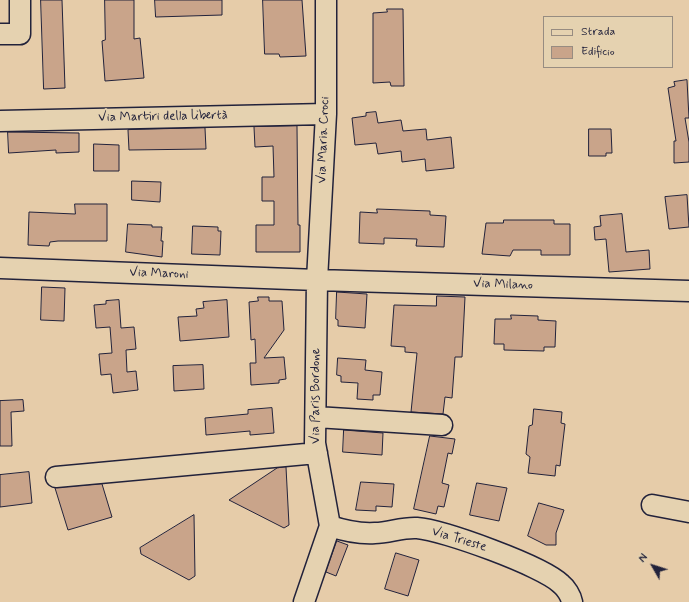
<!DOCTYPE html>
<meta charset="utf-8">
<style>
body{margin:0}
#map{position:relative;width:689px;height:602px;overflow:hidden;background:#e6cca9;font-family:Mynerve,sans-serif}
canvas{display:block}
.legend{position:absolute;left:543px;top:16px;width:130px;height:52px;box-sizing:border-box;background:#e5d2b0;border:1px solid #978c81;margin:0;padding:5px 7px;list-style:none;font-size:12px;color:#22223b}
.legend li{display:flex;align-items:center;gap:8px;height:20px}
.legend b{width:20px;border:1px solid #978c81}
.north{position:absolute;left:633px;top:546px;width:40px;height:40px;-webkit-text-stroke:3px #e5d2b0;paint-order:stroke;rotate:309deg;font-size:11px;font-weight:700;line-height:16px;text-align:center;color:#22223b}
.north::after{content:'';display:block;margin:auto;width:14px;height:18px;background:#22223b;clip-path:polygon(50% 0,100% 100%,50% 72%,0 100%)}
</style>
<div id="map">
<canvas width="689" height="602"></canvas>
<ul class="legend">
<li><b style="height:5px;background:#e5d2b0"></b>Strada</li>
<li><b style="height:11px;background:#c9a48a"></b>Edificio</li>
</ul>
<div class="north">N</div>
</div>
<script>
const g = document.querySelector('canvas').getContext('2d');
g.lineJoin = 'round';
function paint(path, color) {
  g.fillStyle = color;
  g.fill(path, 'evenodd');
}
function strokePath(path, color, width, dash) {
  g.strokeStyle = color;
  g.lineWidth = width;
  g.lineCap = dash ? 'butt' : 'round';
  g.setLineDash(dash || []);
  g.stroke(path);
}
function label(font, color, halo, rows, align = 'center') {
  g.font = font + ' Mynerve,sans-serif';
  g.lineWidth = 3.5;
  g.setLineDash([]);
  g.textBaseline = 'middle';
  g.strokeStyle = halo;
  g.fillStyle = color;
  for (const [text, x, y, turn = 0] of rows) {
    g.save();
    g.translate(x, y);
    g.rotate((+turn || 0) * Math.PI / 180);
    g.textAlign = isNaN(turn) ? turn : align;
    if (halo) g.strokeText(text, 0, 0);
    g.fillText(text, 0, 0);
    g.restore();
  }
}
const building = new Path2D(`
 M41,0H62L65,88L44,89Z
 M105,0H134V39L140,38L144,78L105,81L102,41L105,40Z
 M155,0H222V15L156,17Z
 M263,0H302L306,56L280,57L279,54H265Z
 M387,9H403L404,86H391L390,82L373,83V13L387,12Z
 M687,80L689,118H685L689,142V162L674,163V141H676L668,88L675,86L674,82Z
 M376,112L378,123L401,120L403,131L426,129L427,140L451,137L454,168L426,171L425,159L402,162L401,151L378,154L376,143L355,145L352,118L366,116V113Z
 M297,126L298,225H300V252H256V225H274V201H262V177H274L273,146L255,147L254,127Z
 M205,128L206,149L129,150L128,130Z
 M589,129H611L612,153H606V156H589Z
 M8,132L79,133V152L56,153V150L9,153Z
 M94,144L119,145V171H94Z
 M132,181L161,182L160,202L132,200Z
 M687,195L689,227L669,229L665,197Z
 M75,204H107V241H58L50,242L49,246L28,245L29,212L75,214Z
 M377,209L430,211V215L446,216L444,247L416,246L417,239L384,238V244L359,243L360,212L377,213Z
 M622,214L626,252L649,250L650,269L609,272L606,239L595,240L594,227L601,226L600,216Z
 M504,220H554V224H570V255H541V250H513L510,256L482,254L486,223H503Z
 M128,224L152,225V227H162L161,241H163L162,257L126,252Z
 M193,226L218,227V231H221L220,255L192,254Z
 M42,287L65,288L64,321L41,320Z
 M337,292L367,294L365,328L338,326V320L336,319Z
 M437,296L465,297L462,357H455L452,398L445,397L443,414L411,412L417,353L405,352V347L391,346L394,305L436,306Z
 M258,297H269V301H282L284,330L264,358L284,357L286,379L279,380V383L251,385L250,363H256L255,339L251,340L249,302L258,301Z
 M119,300L121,328L134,327L136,349L126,350L127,372L136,371L138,390L113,393L111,374L101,375L99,354L112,353L110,327L96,328L94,305L106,304V301Z
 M227,300L229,337L180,341L178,317L197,316L196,309L204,308L203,302Z
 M511,315L538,316V320L556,321L555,347H544V351L504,350V344H494L495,319H511Z
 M338,358L366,360L365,370L382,372L380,395H373V400L357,399L358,383L341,382V376L337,375Z
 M203,365L204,389L174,391L173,366Z
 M23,400L24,411L11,412L12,446H0V401Z
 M272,408L274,433L250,435V431L206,435L205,418L248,414V410Z
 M534,409L562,412L561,423L565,424L560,466L556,465L555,476L528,473L530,457L526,454L529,426L532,425Z
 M344,430L383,433L382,455L343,452Z
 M430,436L455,439L452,454L448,453L442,483L449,485L444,507L438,506L436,514L414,509Z
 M286,467L289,525L284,528L229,500L277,468Z
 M29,472L32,503L0,507V475Z
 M361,482L394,484L392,507L376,506V511L356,510Z
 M477,483L507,488L499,521L470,515Z
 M102,484L112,517L68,530L55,488Z
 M539,503L564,510L556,533V545H546L528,536Z
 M194,515L195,576L189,580L141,554L140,548Z
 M337,541L348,545L336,576L326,572Z
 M396,553L419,560L408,596L385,589Z`);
paint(building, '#c9a48a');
strokePath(building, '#22223b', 1);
const minor = new Path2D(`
 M0,34H20V0
 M0,121L326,114
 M0,268L317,280L689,291
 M316,417L442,425
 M56,477L317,453
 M652,505L689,512
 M330,526C345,531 358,534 375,533C389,533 402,527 417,528C443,530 543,566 561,584C566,588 571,596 572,602
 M304,602L330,526L315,443L317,280L326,114V0`);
strokePath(minor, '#22223b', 23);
strokePath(minor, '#e5d2b0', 20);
label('13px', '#22223b', '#e5d2b0', [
 ["Via Martiri della libertà",163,117,-1],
 ["Via Maria Croci",324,140,-88],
 ["Via Maroni",159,274,2],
 ["Via Milano",503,285,2],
 ["Via Paris Bordone",316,396,-90],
 ["Via Trieste",459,540,17]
]);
</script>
